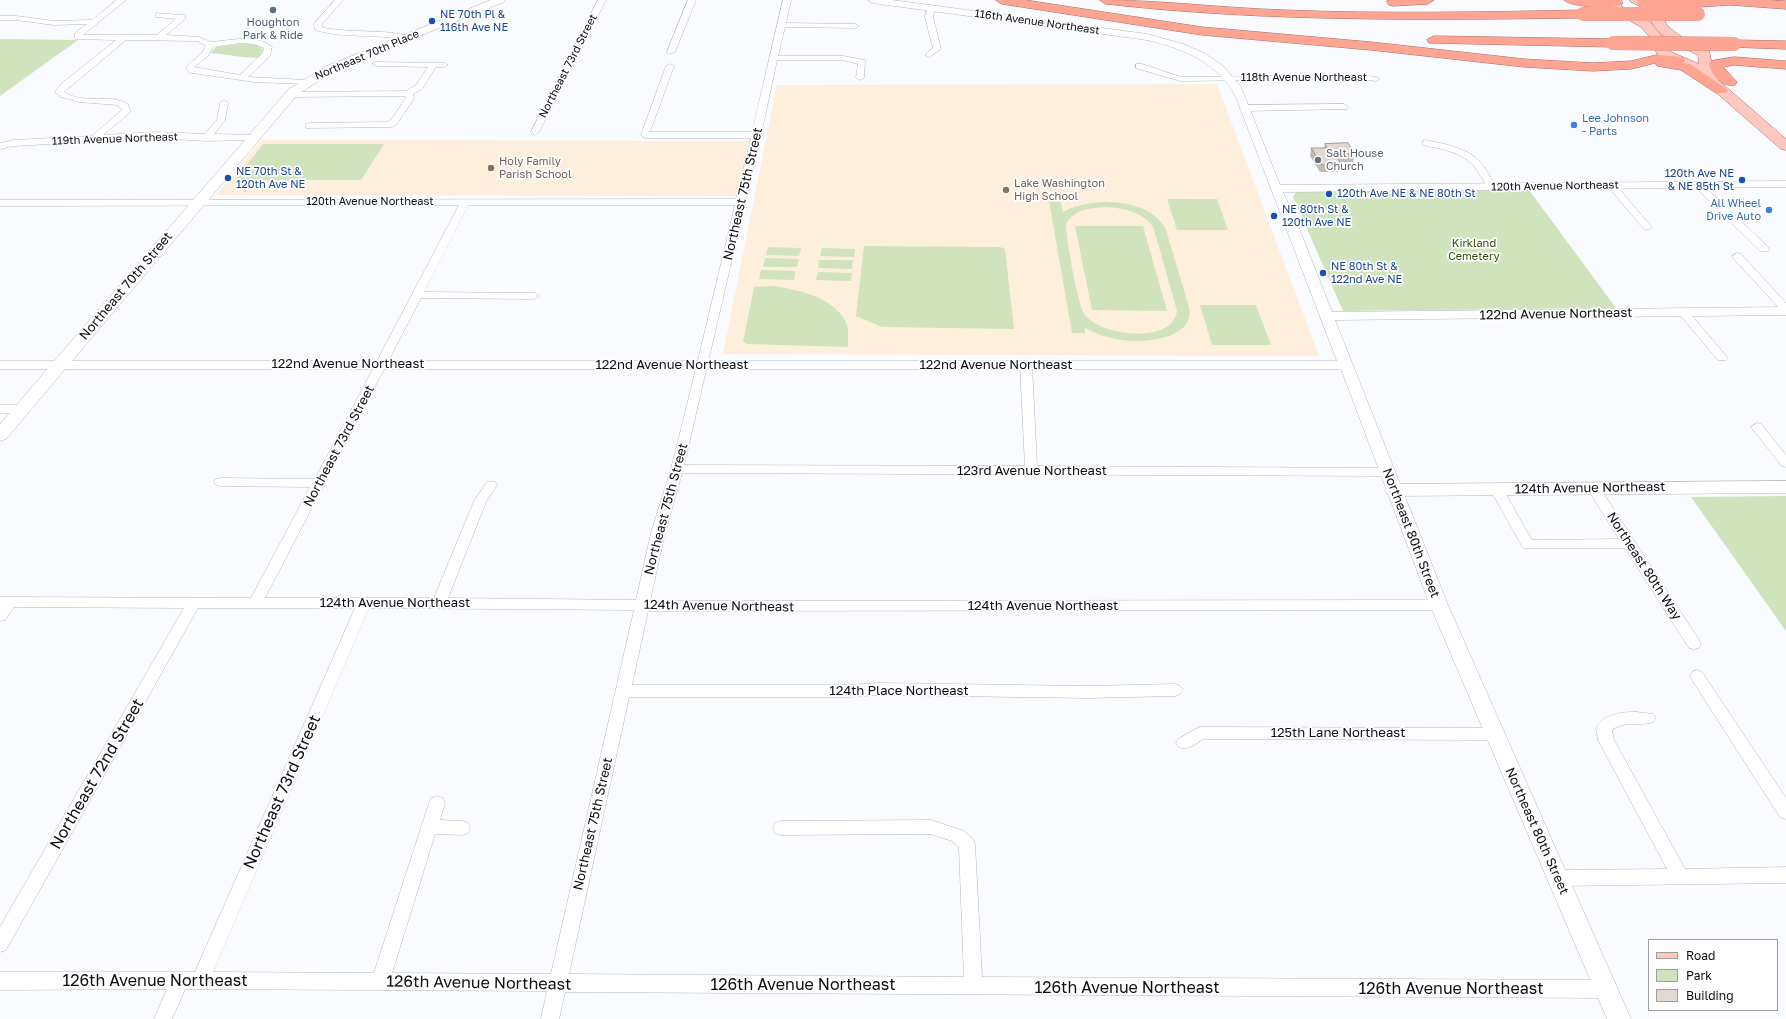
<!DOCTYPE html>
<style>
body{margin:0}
#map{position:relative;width:1786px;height:1019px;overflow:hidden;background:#f9fbff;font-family:"Golos Text",sans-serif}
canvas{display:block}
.legend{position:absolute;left:1648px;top:939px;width:130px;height:72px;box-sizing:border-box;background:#fff;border:1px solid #9e9e9f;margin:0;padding:5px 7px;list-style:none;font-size:12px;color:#0c0d10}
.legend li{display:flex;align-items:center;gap:8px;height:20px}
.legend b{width:20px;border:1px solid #9e9e9f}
</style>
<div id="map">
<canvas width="1786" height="1019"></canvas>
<ul class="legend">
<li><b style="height:5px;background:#fec8be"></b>Road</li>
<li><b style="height:11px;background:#d0e3bd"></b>Park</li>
<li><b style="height:11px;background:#e2d8d3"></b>Building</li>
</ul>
</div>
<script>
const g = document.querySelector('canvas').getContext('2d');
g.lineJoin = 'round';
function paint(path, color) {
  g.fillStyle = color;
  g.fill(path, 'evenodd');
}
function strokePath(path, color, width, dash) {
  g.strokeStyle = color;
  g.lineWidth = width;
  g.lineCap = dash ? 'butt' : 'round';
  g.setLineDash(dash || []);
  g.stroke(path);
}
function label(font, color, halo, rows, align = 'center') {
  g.font = font + ' "Golos Text",sans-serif';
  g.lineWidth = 3.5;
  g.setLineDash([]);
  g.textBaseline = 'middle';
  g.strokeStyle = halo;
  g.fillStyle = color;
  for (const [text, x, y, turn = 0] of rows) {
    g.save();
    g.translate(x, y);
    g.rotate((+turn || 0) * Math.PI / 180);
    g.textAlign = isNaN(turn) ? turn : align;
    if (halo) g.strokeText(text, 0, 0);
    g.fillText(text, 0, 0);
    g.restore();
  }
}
paint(new Path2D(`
 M1217,84L1319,356L723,354L777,85Z
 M261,140L750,141L736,196L216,195Z`), '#fdefdb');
paint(new Path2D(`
 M0,39L78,40L0,96Z
 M240,44C249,44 258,43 263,50L259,58C242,58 227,54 210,53L217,46Z
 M263,144H384L361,180H235Z
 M1529,190L1616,308L1343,311L1293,197L1296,192Z
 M1167,199H1217L1228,230H1177Z
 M1049,201L1061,202L1063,212C1090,196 1151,197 1166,230L1189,307C1196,341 1139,344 1116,339C1105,337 1095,333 1085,328V333H1072ZM1105,207C1122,208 1141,211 1153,226L1177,311C1172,345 1102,336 1085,315C1078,306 1066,239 1066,225C1071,210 1091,208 1105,207Z
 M1075,226H1143L1167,311L1092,310Z
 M864,246L1000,247L1005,249L1014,329L882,327L856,316Z
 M768,247L801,248L799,256L766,255Z
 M822,248L855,249L854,257L820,256Z
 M765,258L799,259L797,267H763Z
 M819,260H853L852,269L818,268Z
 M761,270L795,271L794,280L759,279Z
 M818,272L852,273L851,281L816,280Z
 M772,286C796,289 834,297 846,322C849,330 848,339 848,347L747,344L743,342L754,287Z
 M1200,305H1256L1271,345H1212Z
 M1786,496V631L1691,497Z`), '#d0e3bd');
const minor = new Path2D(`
 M117,0H126L83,35H157L176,19L156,17V13L182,15H185V19L166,35L199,37L211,42L248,38L265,42L272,47L270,56L248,77L306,80L310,82L306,84L254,82L193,73H190L186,67L202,53L206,46L197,41L126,40L64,92C83,105 109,93 128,104L130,111L129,113L103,135L156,132L205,134L217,120L220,103L224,100L228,103L225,120L214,134L252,135L256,138L255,140L206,141L156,138L14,146L0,149V143L14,140L92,136L122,110L118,105L79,102L61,97L55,92L61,84L116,40L75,39V33L87,24L54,25L16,20H0V16H16L54,21L92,20ZM240,43L254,44L264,48L263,53L240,75L194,67L208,56L213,47Z
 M335,0H343L322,24V27C343,34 397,28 409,38L405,40C375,33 345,39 315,30L314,24Z
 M598,0H606L539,132L535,135L532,134L531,132Z
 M688,0H696L675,52L668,54L667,52Z
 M783,0H791L786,23L855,24L859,26L855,28L785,27L778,56H843L865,60L864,78L860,80L856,78L858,64L843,60H777L761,135L684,465L1025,466L1020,365L1026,362L1032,365L1037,466L1387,468L1391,469L1393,472L1391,475L1387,476L682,473L665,533L650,601L1439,600L1444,601L1446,605L1444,609L1439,610L648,611L632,685H847L880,683L1088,686L1175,684L1180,686L1183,690L1180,694L1175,696L1088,698L880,695L847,697H629L569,974L964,977L959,847L952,841L931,834L781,835L775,833L773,828L775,823L781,821L931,820L964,831L973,839L975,844L982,977L1606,980L1612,983L1615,989L1612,995L1606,998L565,992L559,1019H541L547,991L185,989L172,1019H154L167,989L0,990V972H195L355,608H198L6,950L0,952V927L184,608L14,607L5,620L0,621V597L251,598L310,487L220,486L216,485L214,482L216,479L220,478L315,479L459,205L0,206V200L736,199L751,138H645L641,135L666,66L670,64L674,66L650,132H752ZM468,205H735L699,356L671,469L651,533L636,600L448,598L486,502L497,485L495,482H487L474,501L434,598H265L421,298L534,299L539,296L534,293L424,292ZM369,608L634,610L551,974L392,973L435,834L462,835L468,833L470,828L468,823L462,821L440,820L445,803L443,798L437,796L431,798L429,803L374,973L213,972Z
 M928,6L935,8L933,17L941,49L929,57L925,55L933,48L925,17Z
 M374,62L444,63L448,65L444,67H436L422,89L413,94L414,98L397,124L392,127L306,128V124L309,123L387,122L391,120L406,98L405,96L291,97L287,94L288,92L406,91L416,85L428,67L377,66L373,64Z
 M1136,64H1142L1181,77L1360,75L1376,77L1380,79L1376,81L1360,79L1180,81L1136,68Z
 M1344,104L1348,107L1347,109L1245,111L1241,108L1245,105Z
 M1426,140C1444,144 1466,147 1479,161C1486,168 1491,179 1497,187L1495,189H1489C1483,181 1479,172 1473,165C1460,151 1440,149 1423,145V141Z
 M1698,182L1701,183L1768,247L1769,249L1768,251H1760L1695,187V183Z
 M1612,183L1615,184L1650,225L1652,227L1650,229H1644L1609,188V184Z
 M1737,253L1741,254L1786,303V312L1782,311L1733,258L1732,256Z
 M1684,310L1688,311L1726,356L1728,358L1726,360H1718L1680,315L1679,313Z
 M0,405H22L28,409L22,413H0Z
 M1757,423L1761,424L1786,455V467L1782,466L1751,427Z
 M1593,484L1598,485L1699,640L1701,644L1699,648L1694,649L1689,648L1625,548H1523L1490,489L1491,486H1501L1532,540L1619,539L1587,488L1588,485Z
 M1697,670L1702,672L1786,798V819L1780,817L1692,680L1690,676L1692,672Z
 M1636,712L1653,714L1656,718L1653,722C1640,727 1624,720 1612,730L1614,740L1685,869L1786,867V883L1557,886L1551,883L1548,878L1551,873L1557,870L1667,869L1598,740L1596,728C1604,714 1621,712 1636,712Z
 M1200,727L1494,728L1499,730L1502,734L1499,738L1494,740L1203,739C1195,744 1188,751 1178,747L1176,743L1178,739Z`);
const tertiary = new Path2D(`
 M868,0H892L1147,34L1183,44L1204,53L1223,66L1241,87L1280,185L1786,181V187L1283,192L1295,218L1332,312L1786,307V315L1335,320L1448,605L1631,1019H1607L1430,605L1341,369H0V361H1337L1237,100C1221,63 1184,49 1147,40L872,3Z`);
const secondary = new Path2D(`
 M491,0H505L504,2L335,70L297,95L6,439L0,441V424L289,89L327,66Z
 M1786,481V493L1394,496L1387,494L1385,490L1387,486L1394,484Z`);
const primary = new Path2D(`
 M1610,0H1622L1621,6L1649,21L1667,42L1669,51L1699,64L1698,55C1685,49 1655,35 1651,20C1650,16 1651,14 1650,11L1631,2L1629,0C1640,0 1659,0 1663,12C1665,19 1663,22 1670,28C1681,38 1695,44 1709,50L1712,65L1728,77L1726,80H1718L1786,139V150L1781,149L1690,70L1659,57L1655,50V43L1641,27L1611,10L1609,7Z`);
const motorway = new Path2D(`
 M996,0H1025L1202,27L1371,42L1524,59L1593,63L1631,61L1656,55L1683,57L1685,60L1683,63L1690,64L1728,90L1726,93H1716L1681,70L1657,66L1655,63L1631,69L1593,71L1524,67L1371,50L1202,35L1002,4Z
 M1100,0C1161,0 1222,8 1284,10C1383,14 1483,12 1583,10L1589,14L1583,18C1423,20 1265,22 1106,4Z
 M1388,0H1434L1428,4L1393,6L1389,5L1387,2Z
 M1564,0H1620L1623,3C1618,11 1569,7 1564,0Z
 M1639,0H1768L1786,1V9L1730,5L1668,9L1639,6L1637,3Z
 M1434,36L1613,39L1618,40L1620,43L1618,46L1613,47L1429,43L1427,40Z
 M1734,40L1786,41V49L1729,47L1727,44L1729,41Z
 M1734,57L1786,61V69L1734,65L1723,67L1737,82L1735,85C1723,88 1711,75 1709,64L1711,61Z`);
strokePath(minor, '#b3b7c0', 1);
strokePath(tertiary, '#b3b7c0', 1);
strokePath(secondary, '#b3b7c0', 1);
strokePath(primary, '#a96f64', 1);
strokePath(motorway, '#a96f64', 1);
paint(minor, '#fff');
paint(tertiary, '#fff');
paint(secondary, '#fff');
paint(primary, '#fec8be');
paint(motorway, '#fda492');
const motorwayBridge = new Path2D(`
 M1583,14H1698
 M1613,43L1734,44`);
strokePath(motorwayBridge, '#a96f64', 14, []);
strokePath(motorwayBridge, '#fda492', 14);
paint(new Path2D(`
 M1325,144L1355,154L1353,162H1339L1341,164L1339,172H1320L1310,156L1311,148H1324Z`), '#c2bab5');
const building = new Path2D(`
 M1348,143L1355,154H1335L1341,164L1322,165L1311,148H1327L1325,144Z`);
paint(building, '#e2d8d3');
strokePath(building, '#9e9794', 1);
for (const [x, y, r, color] of [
 [273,10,4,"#5c6f8a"],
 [432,21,4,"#1a4fb4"],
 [1574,125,4,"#3f7fe0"],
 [1318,160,4,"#6b7280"],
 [491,168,4,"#8d6e63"],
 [228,178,4,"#1a4fb4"],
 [1742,180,4,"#1a4fb4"],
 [1006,190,4,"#8d6e63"],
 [1329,194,4,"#1a4fb4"],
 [1769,210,4,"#3f7fe0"],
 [1274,216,4,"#1a4fb4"],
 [1323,273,4,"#1a4fb4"]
]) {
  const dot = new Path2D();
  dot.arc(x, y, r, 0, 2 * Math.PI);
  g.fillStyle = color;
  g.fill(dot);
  strokePath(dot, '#fff', 1.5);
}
label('11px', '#164399', '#fff', [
 ["NE 70th Pl &",440,15],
 ["116th Ave NE",440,28],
 ["NE 70th St &",236,172],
 ["120th Ave NE",236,185],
 ["120th Ave NE",1734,174,"right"],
 ["& NE 85th St",1734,187,"right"],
 ["120th Ave NE & NE 80th St",1337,194],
 ["NE 80th St &",1282,210],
 ["120th Ave NE",1282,223],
 ["NE 80th St &",1331,267],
 ["122nd Ave NE",1331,280]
], 'left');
label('11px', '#0c0d10', '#fff', [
 ["116th Avenue Northeast",1037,22,8],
 ["Northeast 70th Place",367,55,-23],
 ["Northeast 73rd Street",568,66,-63],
 ["118th Avenue Northeast",1304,78],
 ["119th Avenue Northeast",115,139,-2],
 ["120th Avenue Northeast",1555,186,-1],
 ["120th Avenue Northeast",370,202]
]);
label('11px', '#4e5e75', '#fff', [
 ["Houghton",273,23],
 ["Park & Ride",273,36]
]);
label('11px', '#366cbe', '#fff', [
 ["Lee Johnson",1582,119],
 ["- Parts",1582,132],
 ["All Wheel",1761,204,"right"],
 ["Drive Auto",1761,217,"right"]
], 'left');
label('11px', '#5b616d', '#fff', [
 ["Salt House",1326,154],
 ["Church",1326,167]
], 'left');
label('11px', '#785e54', '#fff', [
 ["Holy Family",499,162],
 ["Parish School",499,175],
 ["Lake Washington",1014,184],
 ["High School",1014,197]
], 'left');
label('11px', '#334d08', '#fff', [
 ["Kirkland",1474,244],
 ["Cemetery",1474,257]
]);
label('13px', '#0c0d10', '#fff', [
 ["Northeast 75th Street",743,194,-77],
 ["Northeast 70th Street",126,286,-50],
 ["122nd Avenue Northeast",1556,314,-1],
 ["122nd Avenue Northeast",348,364],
 ["122nd Avenue Northeast",672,365],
 ["122nd Avenue Northeast",996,365],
 ["Northeast 73rd Street",339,446,-62],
 ["123rd Avenue Northeast",1032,471],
 ["124th Avenue Northeast",1590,488,-1],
 ["Northeast 75th Street",666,509,-75],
 ["Northeast 80th Street",1411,533,69],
 ["Northeast 80th Way",1644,566,57],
 ["124th Avenue Northeast",395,603],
 ["124th Avenue Northeast",719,606,1],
 ["124th Avenue Northeast",1043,606],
 ["124th Place Northeast",899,691],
 ["125th Lane Northeast",1338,733],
 ["Northeast 75th Street",593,824,-77],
 ["Northeast 80th Street",1537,831,66]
]);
label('16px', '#0c0d10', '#fff', [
 ["Northeast 72nd Street",97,774,-60],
 ["Northeast 73rd Street",282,792,-66],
 ["126th Avenue Northeast",155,981],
 ["126th Avenue Northeast",479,983,1],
 ["126th Avenue Northeast",803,985],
 ["126th Avenue Northeast",1127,988],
 ["126th Avenue Northeast",1451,989]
]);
</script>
